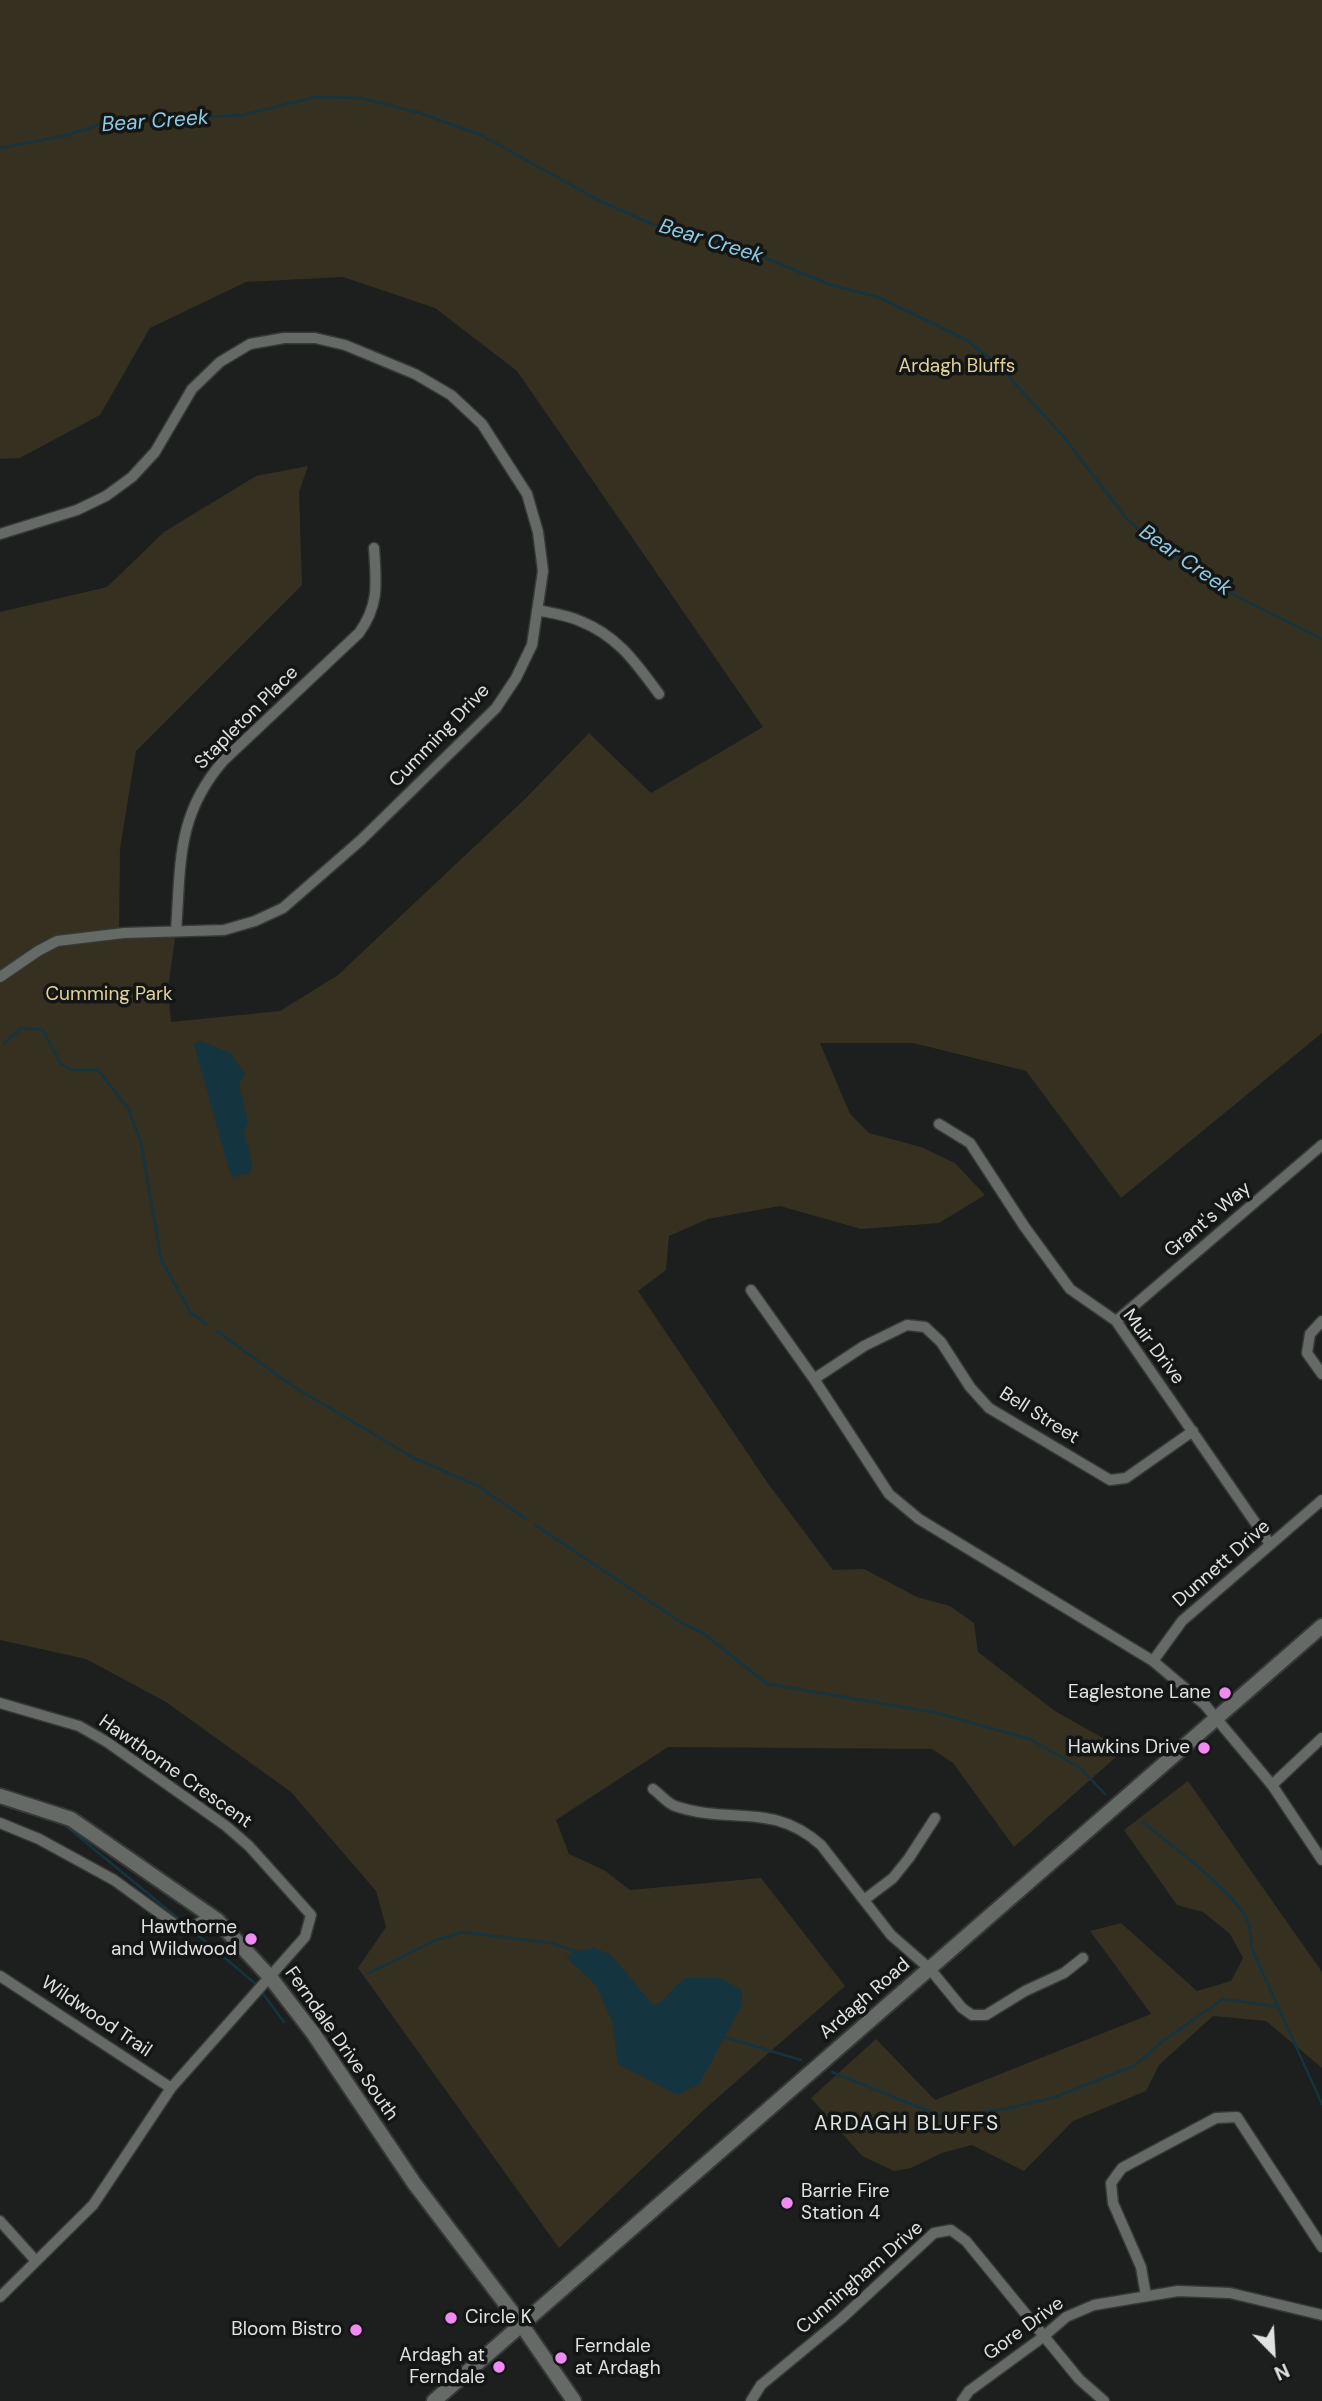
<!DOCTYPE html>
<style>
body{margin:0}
#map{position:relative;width:1322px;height:2401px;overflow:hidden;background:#1c1f1d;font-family:"DM Sans",sans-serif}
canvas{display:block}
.north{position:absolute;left:1238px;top:2317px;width:70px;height:70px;-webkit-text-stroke:5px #131614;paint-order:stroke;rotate:156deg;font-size:19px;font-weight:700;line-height:28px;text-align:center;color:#e0e2e1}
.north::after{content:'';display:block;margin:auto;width:24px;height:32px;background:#e0e2e1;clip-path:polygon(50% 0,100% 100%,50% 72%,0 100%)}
</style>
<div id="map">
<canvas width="1322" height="2401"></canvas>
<div class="north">N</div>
</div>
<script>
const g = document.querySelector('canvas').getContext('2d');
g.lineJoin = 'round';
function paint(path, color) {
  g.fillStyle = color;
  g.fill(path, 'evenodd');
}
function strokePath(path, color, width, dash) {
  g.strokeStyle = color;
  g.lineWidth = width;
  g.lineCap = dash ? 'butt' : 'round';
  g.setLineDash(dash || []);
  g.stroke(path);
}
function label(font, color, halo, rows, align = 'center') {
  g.font = font + ' "DM Sans",sans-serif';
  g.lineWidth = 7;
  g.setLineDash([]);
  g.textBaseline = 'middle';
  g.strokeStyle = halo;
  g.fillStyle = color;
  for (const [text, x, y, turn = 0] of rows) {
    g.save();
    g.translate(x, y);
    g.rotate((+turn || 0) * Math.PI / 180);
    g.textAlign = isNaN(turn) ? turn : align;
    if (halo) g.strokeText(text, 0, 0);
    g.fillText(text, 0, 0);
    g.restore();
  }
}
paint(new Path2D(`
 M0,0H1322V1033L1121,1198L1026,1071L913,1043H820L850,1114L869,1133L921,1147L955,1163L985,1195L939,1223L861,1229L780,1206L708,1219L669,1236L666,1270L638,1291L767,1482L833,1570L864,1569L917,1597L950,1606L974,1623L978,1652L1055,1711L1124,1750L1014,1847L953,1763L932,1749L668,1747L556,1820L569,1854L604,1870L630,1890L761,1878L845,1986L706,2108L559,2248L358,1968L386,1927L376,1891L291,1792L166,1702L86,1659L0,1640V612L107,587L164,532L256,476L308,466L299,492L302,585L136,751L120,848L119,934L176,931L168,989L171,1022L280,1011L338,975L525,799L589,733L651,793L763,727L517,371L435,308L343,277L246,282L150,328L100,415L20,458L0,459Z
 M1188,1781L1322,1972V2068L1266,2021L1213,2016L1159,2065L1146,2091L1073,2121L1024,2171L972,2145L942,2153L911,2168L894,2171L862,2156L811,2098L876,2039L935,2100L1151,2014L1090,1931L1121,1923L1197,1991L1231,1981L1243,1958L1230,1934L1203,1912L1177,1905L1124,1830Z`), '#353020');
paint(new Path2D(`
 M201,1041L230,1053L245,1074L239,1085L248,1122L244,1134L252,1161L250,1173L233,1177L228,1166L194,1044Z
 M594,1948L611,1955L653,2005L660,2003L684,1978H720L742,1990V2005L699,2084L678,2095L618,2064L612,2021L596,1985L566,1957L575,1951Z`), '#143440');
strokePath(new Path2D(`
 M0,148L68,135L105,123L242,115L316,97L361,98L420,113L481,135L600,201L652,224L739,247L831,285L878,297L965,339L995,362L1063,436L1126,518L1156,545L1238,597L1322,639
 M4,1043L22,1028L43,1030L60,1063L71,1070H98L128,1108L141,1142L161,1259L190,1312L206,1324
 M217,1331L291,1385L412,1457L478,1486L526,1519
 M535,1525L682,1623L703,1633L767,1684L933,1712L1030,1739L1080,1768L1105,1794
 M61,1822L185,1924
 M1142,1822C1166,1840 1239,1896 1248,1922C1251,1930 1251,1941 1252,1949L1322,2104
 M193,1931L257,1985
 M369,1973L436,1940L462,1932L551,1943L575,1951
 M261,1991L284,2022
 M723,2037L801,2060
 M832,2072L948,2119L1014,2107L1055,2097L1134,2066L1163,2041L1223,1999L1278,2007`), '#143440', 2.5);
const street = new Path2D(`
 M0,534L77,510L106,496L132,477L155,452L192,389L220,362L250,344L284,338H315L345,345L415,374L451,395L482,424L527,494L538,532L543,571L532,645L516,678L496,708L361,840L283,908L255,921L224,930L124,933L57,941L38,951L0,977
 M537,610C551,613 567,615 580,621C618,636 636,663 659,694
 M176,931C181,863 176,815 224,760L359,633C380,604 376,582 374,548
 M939,1124L970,1143L1024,1226L1070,1289L1116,1321L1270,1544
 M751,1290L814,1379L889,1494L919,1519L1153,1661L1205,1705L1272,1785L1322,1860
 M1116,1321L1322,1145
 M1322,1321L1310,1334L1307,1353L1322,1374
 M814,1379L864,1346L907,1325L925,1327L941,1342L970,1387L989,1408L1110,1480L1126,1478L1193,1431
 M1153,1661L1182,1621L1322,1500
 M0,1703L79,1726L107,1742L226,1826L249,1846L311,1915L305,1937L171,2088L93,2205L0,2297
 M1272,1785L1322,1738
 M653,1789C660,1794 667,1803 675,1806C730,1825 772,1801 821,1845L891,1935L930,1969L962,2008L972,2015H986L1025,1991L1064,1973L1083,1958
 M0,1823L39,1839L114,1880L180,1928C193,1930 200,1922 210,1915
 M864,1900L893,1878L909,1858L935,1818
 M0,1976L171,2088
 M0,2221L36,2261
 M1146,2296L1141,2267L1113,2203L1111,2183L1122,2168L1216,2118L1237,2117L1322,2247
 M751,2401L761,2385L841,2319L934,2233L951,2230L966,2241L1079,2379L1104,2401
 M962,2401L969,2391L1043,2337L1066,2317L1094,2305L1178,2291L1230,2293L1322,2315`);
const secondary = new Path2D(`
 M0,1796L71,1819L217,1920L270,1977L313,2033L414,2183L521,2324L574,2401
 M434,2401L1322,1626`);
strokePath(street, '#363937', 13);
strokePath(secondary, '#363937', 18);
strokePath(street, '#666a67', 10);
strokePath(secondary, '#666a67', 14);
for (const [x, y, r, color] of [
 [1225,1693,7,"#f28af3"],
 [1204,1748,7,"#f28af3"],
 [251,1939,7,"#f28af3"],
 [787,2203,7,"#f28af3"],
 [451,2318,7,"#f28af3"],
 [356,2330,7,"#f28af3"],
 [561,2358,7,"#f28af3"],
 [499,2367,7,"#f28af3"]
]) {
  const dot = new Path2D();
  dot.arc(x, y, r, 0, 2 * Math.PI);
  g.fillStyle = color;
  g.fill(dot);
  strokePath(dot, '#131614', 2.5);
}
label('19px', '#e1d19a', '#131614', [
 ["Ardagh Bluffs",957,367],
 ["Cumming Park",109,995]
]);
label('19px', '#e0e2e1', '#131614', [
 ["Stapleton Place",247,718,-45],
 ["Cumming Drive",440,736,-46],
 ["Grant's Way",1208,1220,-40],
 ["Muir Drive",1153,1347,53],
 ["Bell Street",1039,1416,32],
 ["Dunnett Drive",1222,1564,-41],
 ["Hawthorne Crescent",175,1772,35],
 ["Ardagh Road",865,1999,-41],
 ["Wildwood Trail",96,2017,34],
 ["Ferndale Drive South",341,2044,55],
 ["Cunningham Drive",860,2278,-41],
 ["Gore Drive",1024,2329,-36]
]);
label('19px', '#e0e2e1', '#131614', [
 ["Eaglestone Lane",1211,1693],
 ["Hawkins Drive",1190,1748],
 ["Hawthorne",237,1928],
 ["and Wildwood",237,1950],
 ["Barrie Fire",801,2192,"left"],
 ["Station 4",801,2214,"left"],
 ["Circle K",465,2318,"left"],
 ["Bloom Bistro",342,2330],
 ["Ferndale",575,2347,"left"],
 ["at Ardagh",575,2369,"left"],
 ["Ardagh at",485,2356],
 ["Ferndale",485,2378]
], 'right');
label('italic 21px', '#8ccae5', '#131614', [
 ["Bear Creek",155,122,-4],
 ["Bear Creek",711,242,17],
 ["Bear Creek",1185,561,35]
]);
g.letterSpacing = '2px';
label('21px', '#dfe4e1', '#131614', [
 ["ARDAGH BLUFFS",907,2124]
]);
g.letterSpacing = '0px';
</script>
